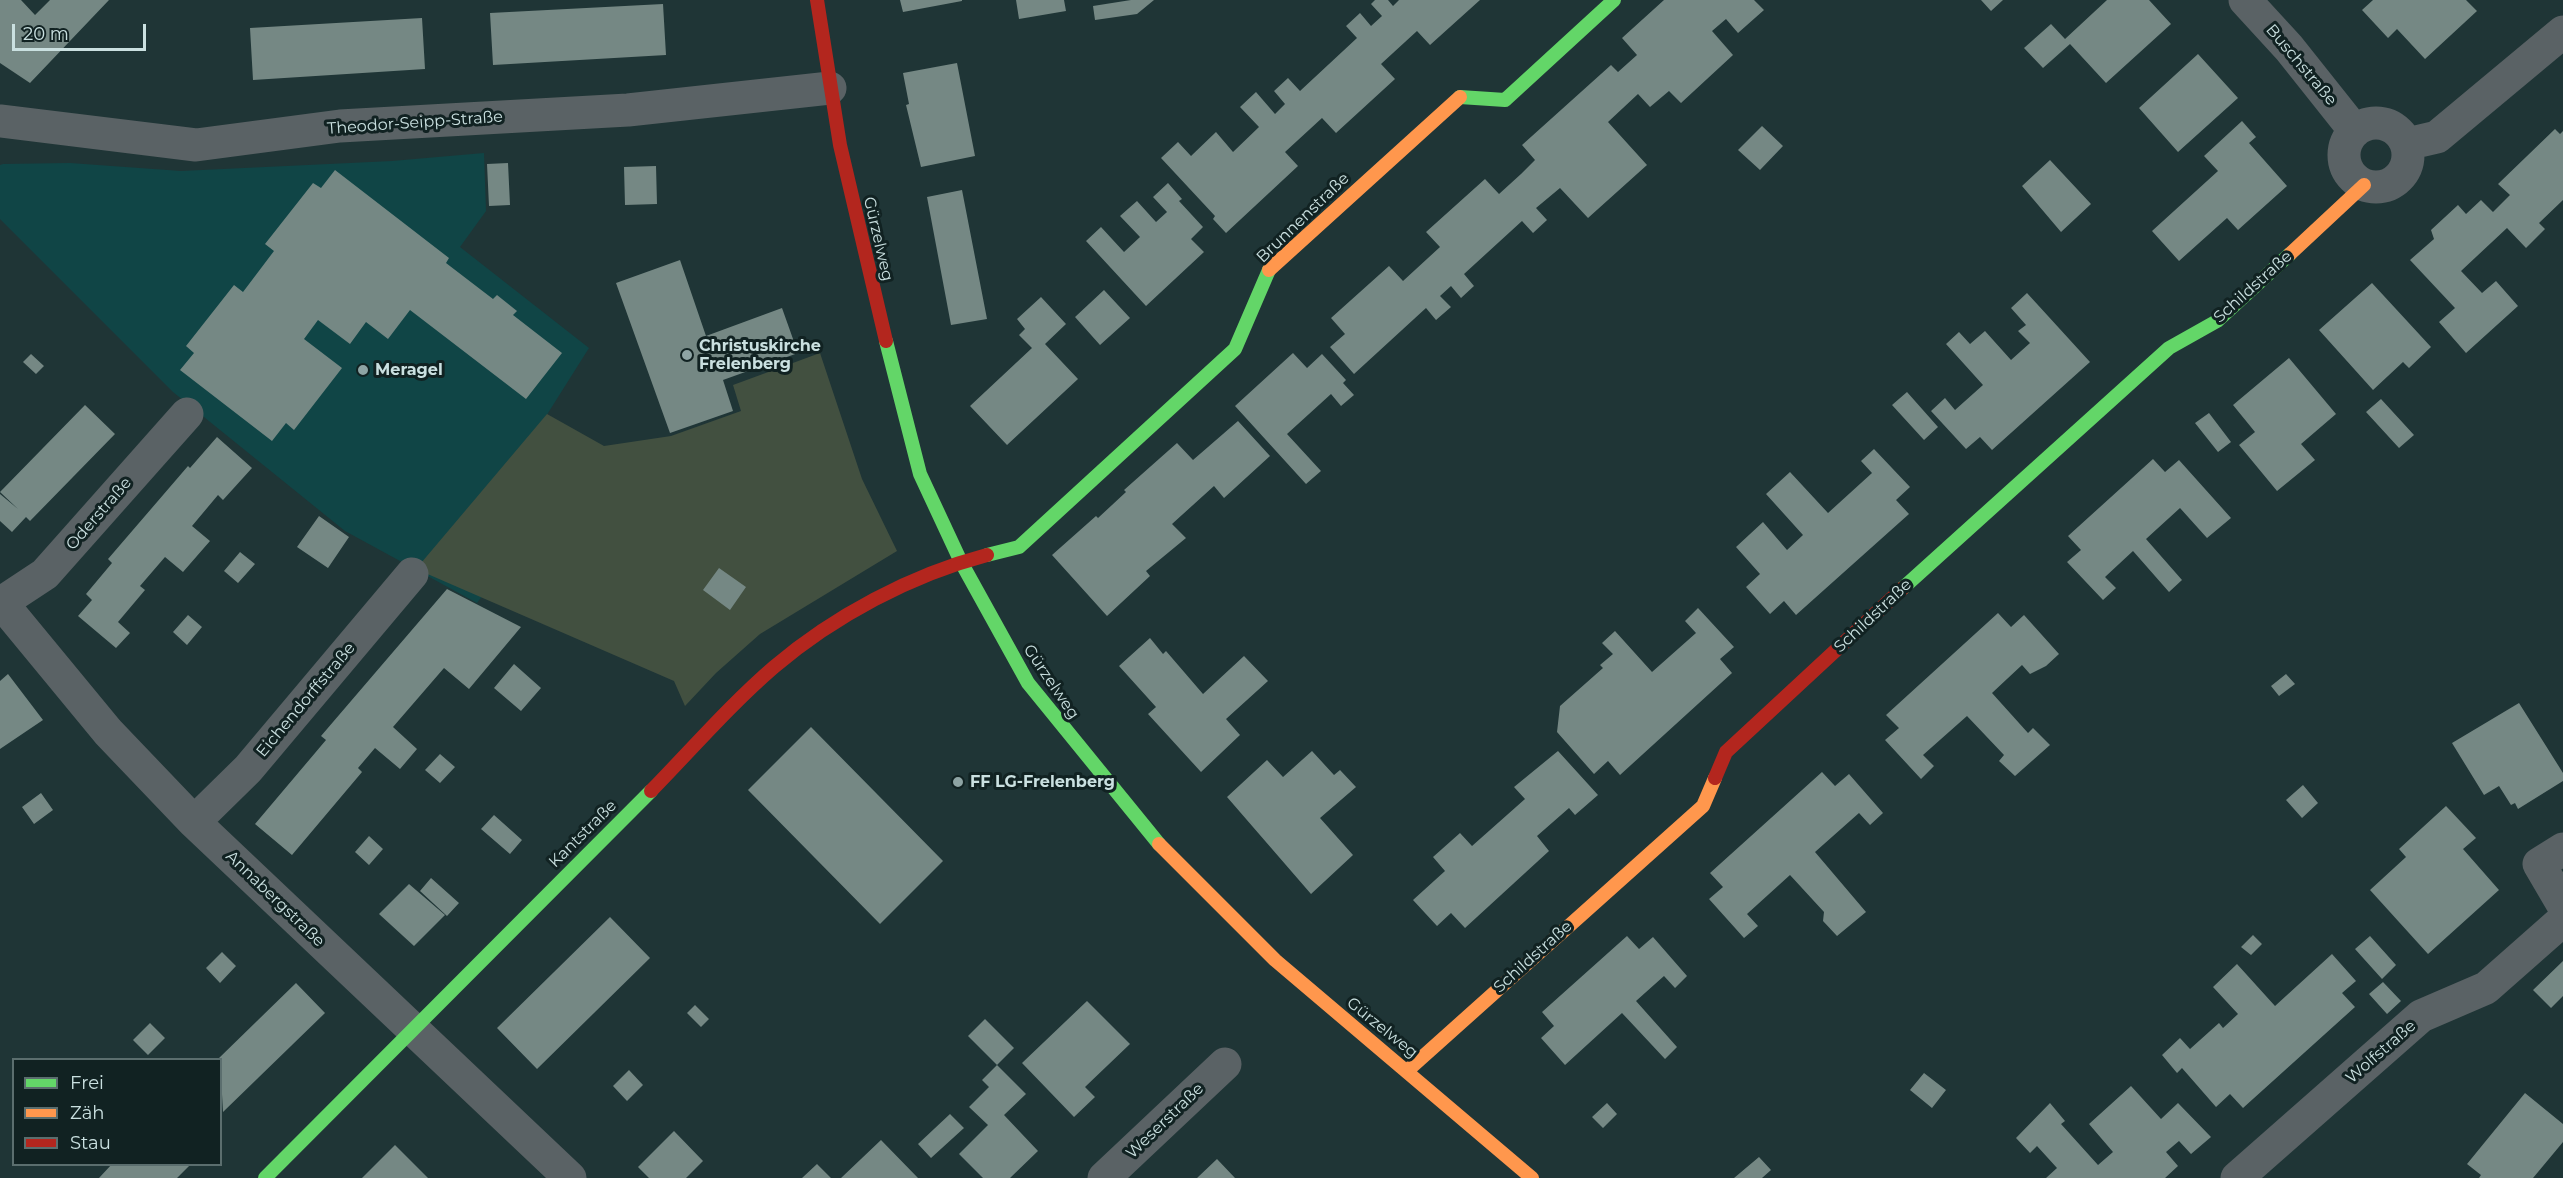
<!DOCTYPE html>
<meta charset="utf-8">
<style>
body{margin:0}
#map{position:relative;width:2563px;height:1178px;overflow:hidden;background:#1f3536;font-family:Montserrat,sans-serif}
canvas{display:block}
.legend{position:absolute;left:12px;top:1058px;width:210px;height:108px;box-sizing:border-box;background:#122;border:2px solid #5b6e6e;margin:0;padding:8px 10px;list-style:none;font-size:18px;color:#cae0e0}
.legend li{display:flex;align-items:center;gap:12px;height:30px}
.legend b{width:30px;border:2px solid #5b6e6e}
.scale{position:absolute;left:12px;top:24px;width:134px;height:27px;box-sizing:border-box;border:3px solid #cae0e0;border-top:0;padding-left:8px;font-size:18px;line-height:21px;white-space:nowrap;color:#cae0e0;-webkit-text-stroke:4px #122;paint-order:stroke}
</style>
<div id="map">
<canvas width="2563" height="1178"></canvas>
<ul class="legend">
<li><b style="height:8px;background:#63d668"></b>Frei</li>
<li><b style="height:8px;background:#ff974d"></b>Zäh</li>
<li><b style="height:8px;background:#b3261e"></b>Stau</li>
</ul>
<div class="scale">20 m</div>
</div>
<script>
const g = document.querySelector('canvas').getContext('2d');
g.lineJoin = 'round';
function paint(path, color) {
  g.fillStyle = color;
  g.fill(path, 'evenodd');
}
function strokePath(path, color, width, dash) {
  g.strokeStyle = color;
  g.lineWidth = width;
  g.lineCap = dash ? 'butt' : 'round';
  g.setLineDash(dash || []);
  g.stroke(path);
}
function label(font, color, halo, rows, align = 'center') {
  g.font = font + ' Montserrat,sans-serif';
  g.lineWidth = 6;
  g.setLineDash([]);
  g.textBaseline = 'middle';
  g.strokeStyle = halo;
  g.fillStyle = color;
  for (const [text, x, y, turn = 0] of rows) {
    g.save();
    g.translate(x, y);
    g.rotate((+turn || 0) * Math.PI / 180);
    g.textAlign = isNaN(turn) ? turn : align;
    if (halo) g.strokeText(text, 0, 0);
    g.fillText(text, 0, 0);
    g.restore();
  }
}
paint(new Path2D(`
 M484,153L486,211L460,247L589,348L519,459L560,492L477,603L345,531L173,392L0,219V165L3,164L70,163L181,171L392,161Z`), '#104546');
paint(new Path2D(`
 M820,353L862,479L897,551L760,634L716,673L685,706L674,681L416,569L547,414L604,446L671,436L741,411L733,385Z`), '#425040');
paint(new Path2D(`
 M0,0H21L35,15L50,0H109L30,83L0,63Z
 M900,0H962V1L903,12Z
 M1016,0H1064L1066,11L1019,19Z
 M1131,0H1154L1137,14L1095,20L1093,6Z
 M1375,0H1388L1393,6L1399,0H1480L1430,45L1417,31L1381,64L1395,79L1336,133L1322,118L1285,152L1298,166L1226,233L1213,219L1215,216L1161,158L1178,142L1191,156L1216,132L1233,152L1259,127L1240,107L1256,92L1275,114L1285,104L1274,91L1288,78L1300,91L1357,38L1346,26L1360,13L1371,26L1382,16L1371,4Z
 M1664,0H1754L1764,10L1738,33L1726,19L1712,31L1733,55L1681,103L1669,91L1650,107L1638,94L1608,122L1647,165L1588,218L1560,188L1536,208L1547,220L1533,233L1522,221L1464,274L1474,286L1461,298L1451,286L1440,296L1451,307L1436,320L1426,308L1354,374L1330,347L1345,334L1331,318L1389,266L1403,281L1440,247L1426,232L1485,179L1499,194L1521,174L1535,160L1522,145L1611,65L1618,72L1637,55L1622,38Z
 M1981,0H2003L1991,11Z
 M2107,0H2149L2171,24L2106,83L2070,44L2043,68L2024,48L2051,24L2065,39Z
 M2373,0H2466L2477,11L2425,59L2397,29L2388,38L2362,10Z
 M663,4L666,55L493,65L490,13Z
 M422,18L425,69L253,80L250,28Z
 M2198,54L2238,98L2178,152L2139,108Z
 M957,63L975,156L921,167L906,105L909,104L903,73Z
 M2242,121L2256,137L2249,143L2287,186L2238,230L2227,218L2179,261L2152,231L2218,171L2204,156Z
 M1762,126L1783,146L1760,170L1738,150Z
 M2555,129L2560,134L2563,131V200L2539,223L2545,229L2526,248L2507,228L2461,271L2482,293L2496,281L2518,306L2466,353L2439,322L2455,308L2410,260L2434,239L2431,230L2458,205L2466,214L2481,200L2493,212L2510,195L2498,184Z
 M2050,160L2091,204L2061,232L2022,186Z
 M508,163L510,205L489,206L487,164Z
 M656,166L657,204L625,205L624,167Z
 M335,170L449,258L446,263L493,299L497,295L517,311L513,315L562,353L526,399L410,310L388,339L366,322L350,344L318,320L304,339L342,368L294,430L286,423L272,441L180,370L194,353L186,346L234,285L243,292L274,251L265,244L313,183L321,188Z
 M1168,183L1182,199L1179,201L1203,227L1191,239L1204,252L1146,306L1086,241L1101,227L1124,252L1140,237L1120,216L1137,201L1156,222L1167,212L1153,197Z
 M962,190L987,319L951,325L927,197Z
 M680,260L706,336L782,308L798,353L723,380L733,411L670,433L616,283Z
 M2372,283L2431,347L2409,368L2403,362L2373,390L2319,330Z
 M1104,290L1130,318L1100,345L1075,317Z
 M2027,293L2090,362L1992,450L1980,437L1966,449L1931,411L1945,398L1955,410L1983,385L1946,344L1959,332L1970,344L1985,331L2011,360L2030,343L2018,331L2026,325L2011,308Z
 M1041,297L1066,324L1045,344L1078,379L1007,445L970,406L1032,348L1019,335L1025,329L1017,319Z
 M1293,353L1307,368L1322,354L1346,380L1343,383L1354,395L1341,406L1331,394L1287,434L1321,471L1306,484L1235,406Z
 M31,354L44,366L36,374L23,362Z
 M2289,358L2336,414L2301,444L2315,460L2277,491L2239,445L2255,432L2233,405Z
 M1907,392L1938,427L1924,440L1892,405Z
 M2381,399L2414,435L2399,448L2366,412Z
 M85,405L115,434L30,521L26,517L12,532L0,521V494L18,509L0,492Z
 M2209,413L2231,442L2218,452L2195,423Z
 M1238,421L1270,456L1224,498L1214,486L1172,524L1186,538L1146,571L1150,576L1107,616L1052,555L1096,516L1098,518L1126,492L1124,490L1177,443L1193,460Z
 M217,437L252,468L223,500L218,495L192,526L210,541L183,572L165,557L140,586L145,590L118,622L130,633L116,648L78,616L92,600L86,594L112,563L108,559L188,466L190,468Z
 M1874,449L1910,487L1896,500L1909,514L1796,615L1784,601L1770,614L1746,587L1760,574L1736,547L1763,522L1787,550L1803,535L1766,494L1790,472L1828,513L1872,473L1861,461Z
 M2153,459L2165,472L2179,460L2231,518L2207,538L2180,508L2146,539L2182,580L2169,592L2133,551L2105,577L2116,588L2103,600L2067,562L2081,550L2068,536Z
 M319,516L349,537L328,568L297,547Z
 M240,552L255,564L238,583L224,571Z
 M719,568L746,587L730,610L703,590Z
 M447,589L521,627L469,689L444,668L393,727L417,749L400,769L375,748L358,768L362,772L292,855L255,824L326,740L321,736Z
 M1698,608L1734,647L1720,659L1732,673L1620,775L1608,761L1594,774L1557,732L1560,706L1603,668L1600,665L1613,654L1602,643L1615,631L1652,672L1696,633L1685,621Z
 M1998,613L2011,627L2024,615L2059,654L2046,666L2030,674L2022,665L1992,693L2028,733L2033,728L2050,745L2015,776L1999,761L2004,755L1967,716L1923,755L1934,766L1921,779L1885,740L1899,728L1886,715Z
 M188,615L202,627L187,645L173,632Z
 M1150,638L1163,654L1166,651L1203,694L1244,656L1268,681L1226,719L1240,735L1201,772L1148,714L1156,707L1119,666Z
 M514,664L541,688L521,711L494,688Z
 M8,674L43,720L0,749V681Z
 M2286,674L2295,684L2279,696L2271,686Z
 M2519,703L2563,773V781L2518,809L2515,803L2511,805L2499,786L2484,795L2452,743Z
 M811,727L943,861L880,924L748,790Z
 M1312,751L1334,775L1340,770L1356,787L1320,818L1353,855L1311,894L1227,797L1267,760L1283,777Z
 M1558,751L1598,795L1575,815L1569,808L1537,836L1549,851L1465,928L1451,913L1437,926L1413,900L1445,871L1433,857L1460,833L1472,846L1525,799L1514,787Z
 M440,754L455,767L440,783L425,770Z
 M1822,772L1835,786L1849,774L1883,813L1870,825L1859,813L1815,852L1866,912L1837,936L1823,921L1824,912L1790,875L1747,914L1758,926L1744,938L1709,899L1723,887L1710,873Z
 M2303,785L2318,803L2302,818L2286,800Z
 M41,793L53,810L34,824L22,807Z
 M2446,806L2476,838L2463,849L2499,890L2428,954L2370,890L2406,857L2399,849Z
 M494,815L522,840L510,854L481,829Z
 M369,836L383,849L369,865L355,852Z
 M431,878L459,903L447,916L420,891Z
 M409,884L445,915L414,946L379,914Z
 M610,917L650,958L537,1069L497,1028Z
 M2253,935L2262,944L2251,955L2241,947Z
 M1627,936L1639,949L1653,937L1687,976L1675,988L1664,976L1636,1001L1677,1047L1665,1059L1622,1013L1565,1065L1541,1038L1554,1026L1542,1012Z
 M2370,936L2396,965L2382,979L2355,949Z
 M222,952L236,966L220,983L206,968Z
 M2332,954L2356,981L2342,993L2355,1007L2243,1108L2230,1094L2216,1107L2182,1068L2177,1073L2162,1055L2180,1038L2190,1049L2219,1023L2223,1028L2238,1014L2213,987L2237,964L2275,1006Z
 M2563,961V996L2551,1008L2533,990Z
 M2383,982L2401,1001L2387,1014L2369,994Z
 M296,983L325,1013L223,1112L220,1059H218Z
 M1087,1001L1130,1044L1085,1087L1095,1097L1074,1117L1022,1063Z
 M695,1005L709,1019L701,1027L687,1013Z
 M985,1019L1014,1048L997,1065L968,1036Z
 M150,1023L165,1038L148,1055L133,1040Z
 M997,1065L1026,1094L1004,1115L1038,1151L1010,1178H983L959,1154L988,1125L969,1107L989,1087L982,1080Z
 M629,1070L643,1085L627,1101L613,1086Z
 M1924,1073L1946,1090L1932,1108L1910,1090Z
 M2131,1086L2161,1119L2178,1103L2211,1137L2191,1154L2179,1141L2166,1152L2178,1166L2165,1178H2046L2057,1168L2037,1146L2030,1153L2016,1138L2050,1103L2065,1121L2061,1124L2098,1165L2113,1152L2089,1124Z
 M2525,1093L2563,1124V1142L2533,1178H2479L2481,1175L2467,1164Z
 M1607,1103L1617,1114L1603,1128L1592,1117Z
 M950,1114L964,1128L931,1158L918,1144Z
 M674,1131L703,1161L686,1178H649L638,1167Z
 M881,1140L918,1178H841Z
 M395,1145L428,1178H362Z
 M1759,1157L1771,1170L1762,1178H1734Z
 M1217,1159L1235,1178H1197Z
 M112,1164H191L177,1178H99Z
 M817,1164L831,1178H802Z`), '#758884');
strokePath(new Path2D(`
 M2245,0L2289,48L2355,131
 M0,121L196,145L340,126L628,110L830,88
 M2344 155a32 32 0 1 1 64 0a32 32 0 1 1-64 0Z
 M2407,144L2437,137L2563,32
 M0,601L108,732L194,822L570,1178
 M1,603L45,574L187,414
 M194,822L248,769L412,574
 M2563,849L2539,864L2563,905
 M1104,1178L1225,1064
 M2237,1178L2421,1016L2486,988L2563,920`), '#5a6265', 33);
strokePath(new Path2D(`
 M1460,97L1505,100L1614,0
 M886,341L920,474L961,562L1028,683L1159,844
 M987,555L1019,547L1235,349L1269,270
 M1903,588L2169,348L2217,321L2290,254
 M265,1178L651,791`), '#63d668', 14);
strokePath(new Path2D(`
 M2290,254L2364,185
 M1269,270L1460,97
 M1159,844L1275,960L1532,1178
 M1408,1070L1703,806L1715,778`), '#ff974d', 14);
strokePath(new Path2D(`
 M817,0L840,145L886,341
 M1715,778L1726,752L1903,588
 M651,791C691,750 731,704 774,667C834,616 911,575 987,555`), '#b3261e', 14);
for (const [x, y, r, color] of [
 [687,355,6,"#8ea4a4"],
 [363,370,6,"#8ea4a4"],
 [958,782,6,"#8ea4a4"]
]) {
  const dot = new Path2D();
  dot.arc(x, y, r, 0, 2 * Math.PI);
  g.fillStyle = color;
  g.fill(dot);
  strokePath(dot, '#122', 2);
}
label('16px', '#cae0e0', '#122', [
 ["Buschstraße",2301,65,50],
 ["Theodor-Seipp-Straße",415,123,-4],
 ["Brunnenstraße",1303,218,-44],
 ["Gürzelweg",878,239,77],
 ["Schildstraße",2253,287,-42],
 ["Oderstraße",99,514,-49],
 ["Schildstraße",1873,616,-43],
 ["Gürzelweg",1051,682,56],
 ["Eichendorffstraße",306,700,-50],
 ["Kantstraße",583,834,-45],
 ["Annabergstraße",275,899,44],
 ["Schildstraße",1533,957,-42],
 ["Gürzelweg",1382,1028,39],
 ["Wolfstraße",2381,1052,-41],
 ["Weserstraße",1165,1121,-44]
]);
label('bold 16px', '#cae0e0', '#122', [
 ["Christuskirche",699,346],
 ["Frelenberg",699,364],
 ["Meragel",375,370],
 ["FF LG-Frelenberg",970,782]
], 'left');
</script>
